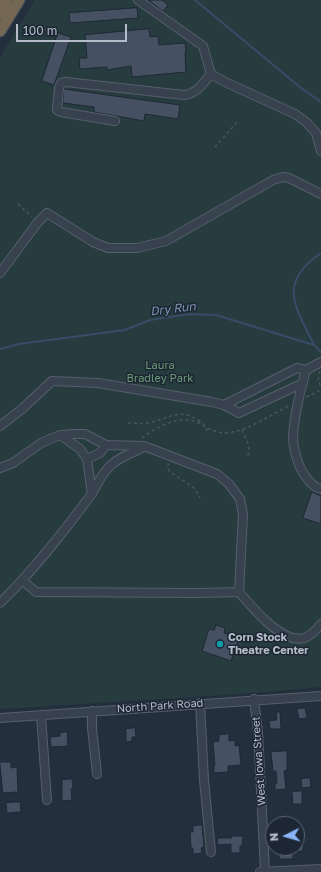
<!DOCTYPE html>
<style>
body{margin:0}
#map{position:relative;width:321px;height:872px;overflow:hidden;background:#242f3e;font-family:"Golos Text",sans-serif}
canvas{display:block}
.north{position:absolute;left:265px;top:816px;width:40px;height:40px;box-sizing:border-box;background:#1d2633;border:1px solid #59626f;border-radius:50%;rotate:265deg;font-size:11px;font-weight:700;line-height:16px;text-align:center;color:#b4bcc9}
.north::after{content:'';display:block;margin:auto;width:14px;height:18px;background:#8ab4f8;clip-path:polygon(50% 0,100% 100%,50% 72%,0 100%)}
.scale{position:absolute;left:16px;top:24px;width:111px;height:18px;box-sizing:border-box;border:2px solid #b4bcc9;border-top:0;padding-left:5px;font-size:12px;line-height:14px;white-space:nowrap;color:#b4bcc9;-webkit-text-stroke:3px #1d2633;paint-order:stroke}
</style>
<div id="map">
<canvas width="321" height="872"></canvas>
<div class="north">N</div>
<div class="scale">100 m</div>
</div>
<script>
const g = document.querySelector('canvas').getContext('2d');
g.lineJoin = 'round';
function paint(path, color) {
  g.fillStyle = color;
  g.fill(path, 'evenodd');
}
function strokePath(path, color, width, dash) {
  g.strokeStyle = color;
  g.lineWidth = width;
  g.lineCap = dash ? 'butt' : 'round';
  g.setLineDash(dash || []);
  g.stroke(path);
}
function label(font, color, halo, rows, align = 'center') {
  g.font = font + ' "Golos Text",sans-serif';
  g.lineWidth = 3;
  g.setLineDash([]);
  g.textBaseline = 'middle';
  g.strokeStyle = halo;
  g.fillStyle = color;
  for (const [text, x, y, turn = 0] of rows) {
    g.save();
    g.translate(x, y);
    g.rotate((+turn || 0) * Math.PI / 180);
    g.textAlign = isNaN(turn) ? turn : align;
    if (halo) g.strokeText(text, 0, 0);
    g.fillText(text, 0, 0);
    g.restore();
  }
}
paint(new Path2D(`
 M35,0H321V687L256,693L0,709V57Z`), '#263c3f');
strokePath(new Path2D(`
 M195,0L301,88L321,102
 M314,345C295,306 277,283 321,253
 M0,349L19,344L125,330L150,320L190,314L216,315L314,345L321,352`), '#394c67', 2);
const building = new Path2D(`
 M149,0H162L168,5L163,11Z
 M137,8L138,18L70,23L69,13Z
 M149,29L150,37L158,36L159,45L185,43L186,53H185L186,72L132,77L131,66L107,70V67L80,69L79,58H87L85,35Z
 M58,33L71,37L54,85L42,81Z
 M64,89L180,105L178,119L145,114L144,121L94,112V107L63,103Z
 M312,492L321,496V524L303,518Z
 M216,625L225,628L224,633L239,638L231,661L202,651L209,629L214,630Z
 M305,708L307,718L299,719L297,709Z
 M277,712H280L281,729H270L269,721L276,720Z
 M135,728L136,737H132V741L126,742V729Z
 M67,732L68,746L51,747L50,737L60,736V733Z
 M229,734V741L235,740V746L239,745L241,765L228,766V772L214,773V765H215L213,742L219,741V735Z
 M287,751V770L284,771L286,789L275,790V783H277L276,771H273L271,752Z
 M0,762H11V768L17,767L18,792L3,793Z
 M310,778L311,787L302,788L301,779Z
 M72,779L73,789H71L72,800L62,801V780Z
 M302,791V804H293L292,792Z
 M20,802L21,812L7,813L6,803Z
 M202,825L204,847L201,848L202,853L193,854V848H191L190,832H193V826Z
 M231,836H243L242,846H240V853H231V844L218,845L217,838H231Z
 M297,844H303V851H297Z
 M293,850V859H279V851Z`);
paint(building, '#455162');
strokePath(building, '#1f2835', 1);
const minor = new Path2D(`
 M138,0L203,46L211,74L225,82L295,114L306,122L316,133L321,151
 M115,121L61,112L57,110L59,88L61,83L66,82L184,95C197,94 203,83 211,74
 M0,273L38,222L47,213L93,242L108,248H137L166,241L273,180L283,177L289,178L321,194
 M321,362L306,370C301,387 290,431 294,447C296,459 301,472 309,481C313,485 315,488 321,489
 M224,405L297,368L306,370
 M0,426L22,409L52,381L98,383L212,402L224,405L239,413L303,383
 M60,435L80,449L87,459L92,494
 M87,459L100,453L106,445
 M0,468L13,463L41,443L60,435L73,434H85L106,445L144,446L217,474L229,484L240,499L243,514L239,592C252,607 285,648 307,637C312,634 317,629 321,624
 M23,581L36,592L198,593L239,592
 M0,603C33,571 61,535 88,499C96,489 100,476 108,468C117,458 131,453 142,448
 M254,699L258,732L265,871
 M200,703L204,780L211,852
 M92,711V728L97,774
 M41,715L47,800
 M0,718L321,696
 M260,872L321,869`);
const highway = new Path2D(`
 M0,13L6,0
 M0,31L19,0`);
strokePath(minor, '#565f6c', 10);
strokePath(highway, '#434c59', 13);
strokePath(new Path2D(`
 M215,147L238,121
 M18,204L32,217
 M320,371L318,381L321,386
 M306,397L321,390
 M128,423C134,423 141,424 147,423C167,420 178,407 198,420C205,424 207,428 208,435
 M242,430C246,439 253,450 246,458
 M142,438C158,426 181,413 201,424C209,429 217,433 226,433C249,431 270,415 290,405
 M168,463L169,471L194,488L200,498`), '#44595c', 1.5, [3, 3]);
strokePath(minor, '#38414e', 8);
strokePath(highway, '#746855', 11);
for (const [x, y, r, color] of [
 [220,644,4,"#0f9aa8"]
]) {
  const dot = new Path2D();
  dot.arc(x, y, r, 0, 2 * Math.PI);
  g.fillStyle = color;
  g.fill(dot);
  strokePath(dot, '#1d2633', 1.5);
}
label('11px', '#6b9a76', '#1d2633', [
 ["Laura",160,366],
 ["Bradley Park",160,379]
]);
label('bold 11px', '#b4bcc9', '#1d2633', [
 ["Corn Stock",228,638],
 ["Theatre Center",228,651]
], 'left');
label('11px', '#b4bcc9', '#1d2633', [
 ["North Park Road",160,706,-4],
 ["West Iowa Street",259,761,-94]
]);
label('italic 12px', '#7c92b1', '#1d2633', [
 ["Dry Run",173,309,-7]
]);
</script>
